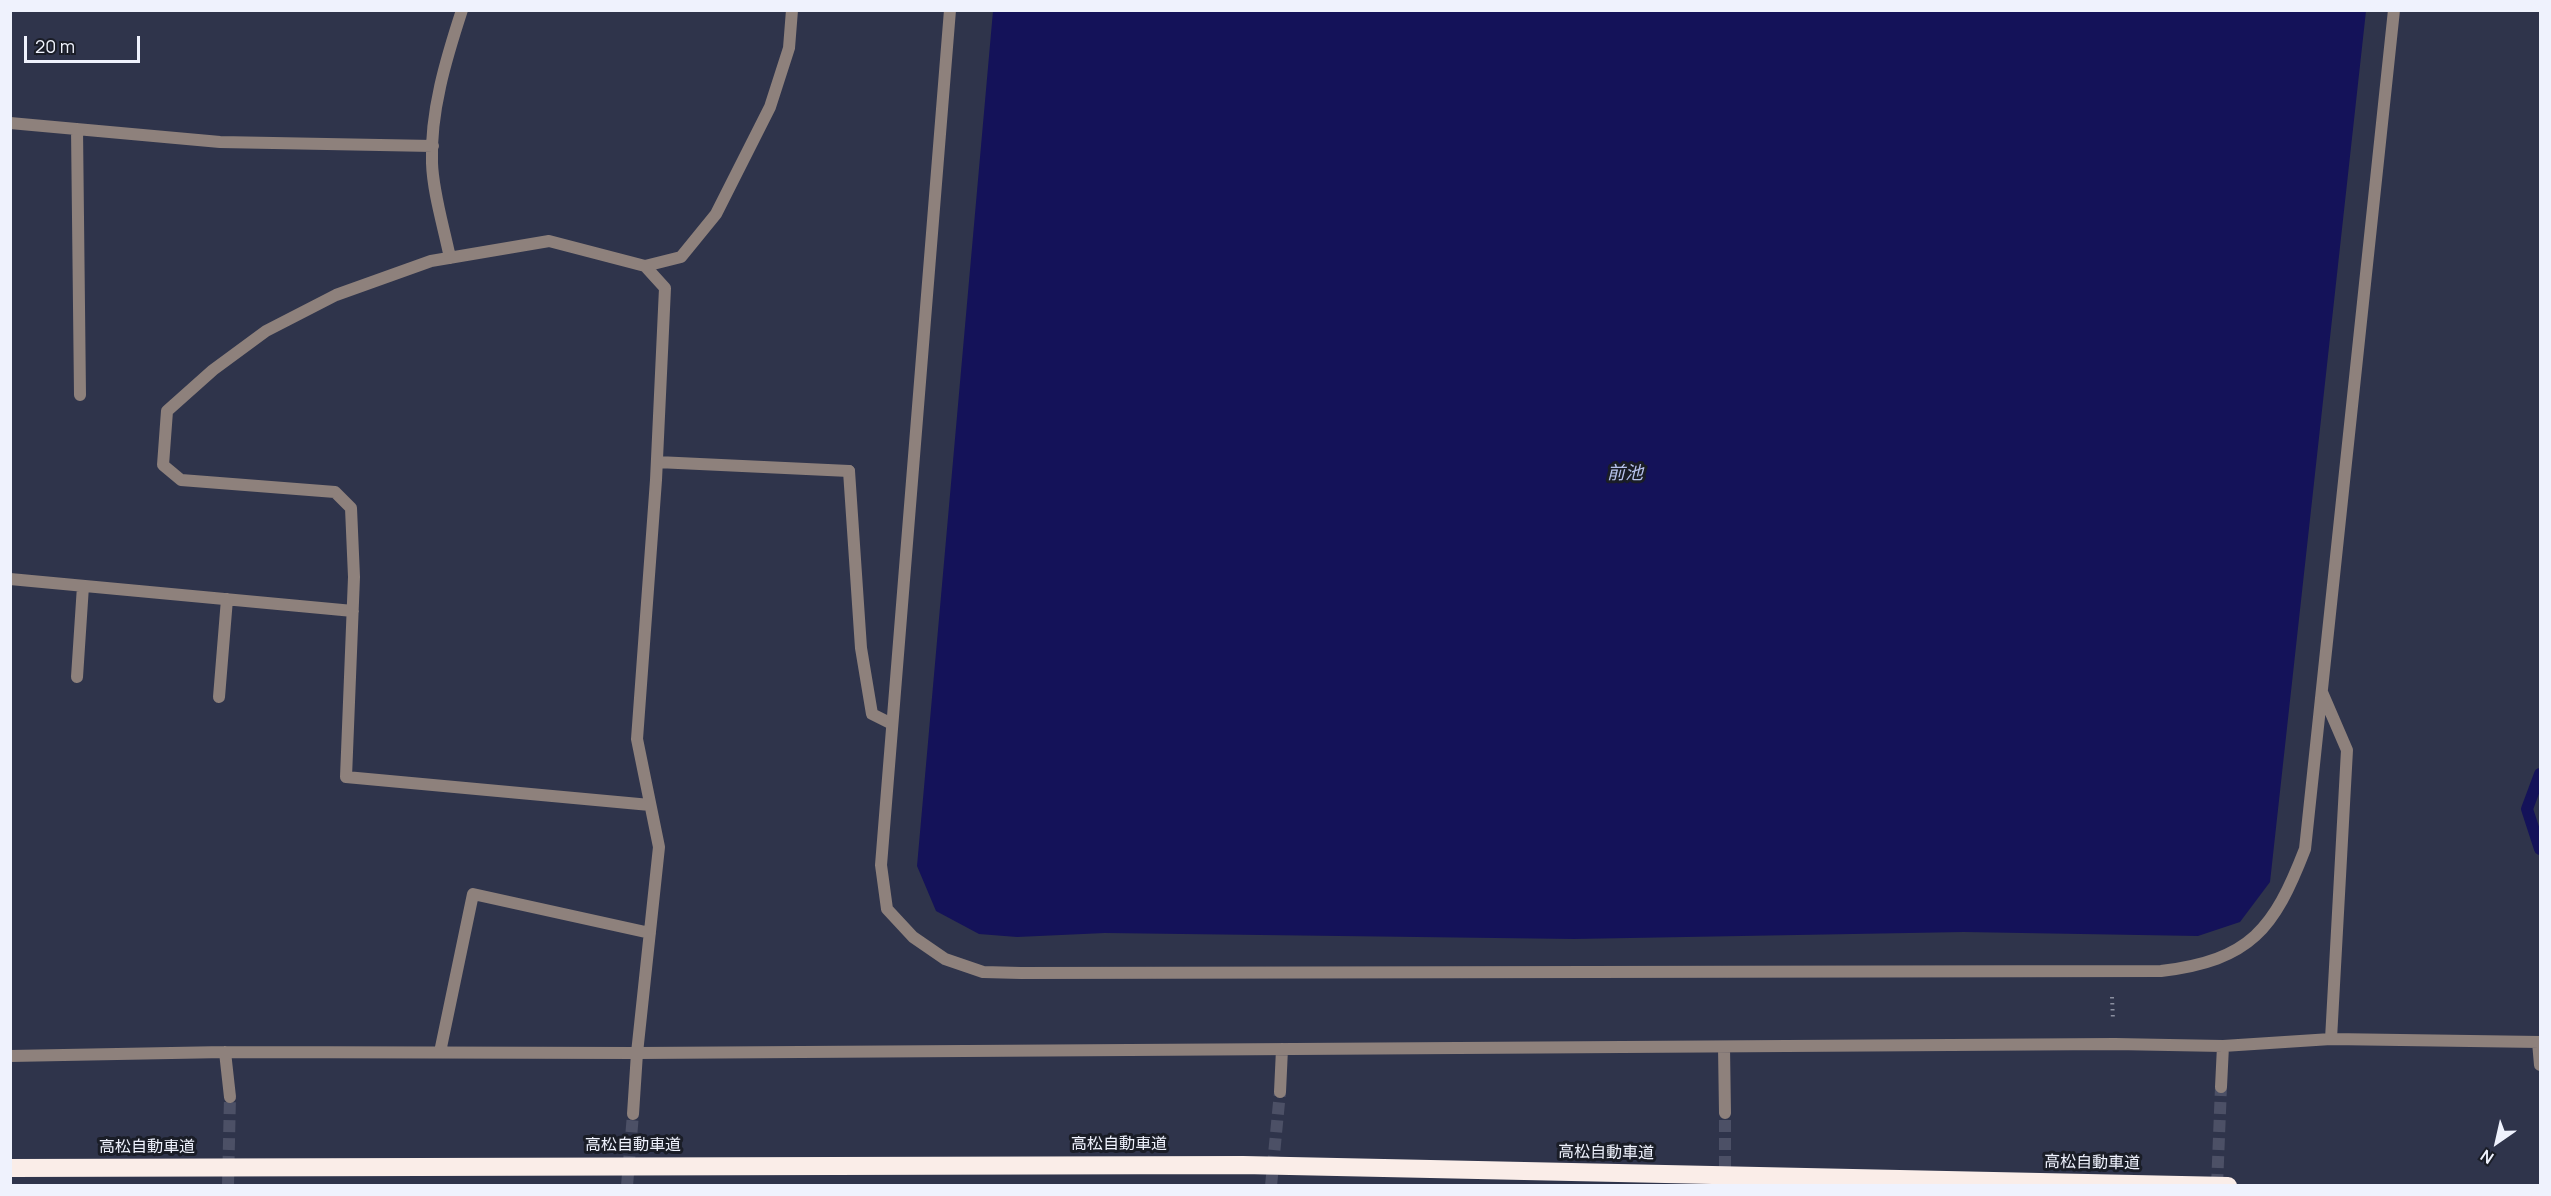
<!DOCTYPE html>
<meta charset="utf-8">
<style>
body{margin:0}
#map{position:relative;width:2551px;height:1196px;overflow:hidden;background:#2f344b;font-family:Manrope,sans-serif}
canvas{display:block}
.frame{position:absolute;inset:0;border:12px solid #eff2fd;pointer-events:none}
.north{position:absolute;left:2467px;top:1112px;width:60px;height:60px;-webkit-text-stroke:4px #1a1d27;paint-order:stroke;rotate:214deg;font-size:16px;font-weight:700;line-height:24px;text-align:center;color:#eff2fd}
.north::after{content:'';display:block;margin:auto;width:21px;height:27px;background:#eff2fd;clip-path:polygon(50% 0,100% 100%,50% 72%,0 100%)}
.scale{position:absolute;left:24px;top:36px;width:116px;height:27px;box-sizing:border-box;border:3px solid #eff2fd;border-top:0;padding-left:8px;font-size:18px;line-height:21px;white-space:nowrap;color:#eff2fd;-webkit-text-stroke:4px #1a1d27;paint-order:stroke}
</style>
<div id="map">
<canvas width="2551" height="1196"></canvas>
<div class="frame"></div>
<div class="north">N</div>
<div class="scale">20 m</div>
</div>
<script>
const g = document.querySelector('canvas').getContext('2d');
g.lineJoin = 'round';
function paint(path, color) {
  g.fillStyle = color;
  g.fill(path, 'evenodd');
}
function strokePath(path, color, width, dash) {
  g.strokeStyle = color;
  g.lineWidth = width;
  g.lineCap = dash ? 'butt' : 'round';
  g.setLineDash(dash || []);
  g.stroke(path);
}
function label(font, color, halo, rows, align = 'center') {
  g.font = font + ' Manrope,"Noto Sans JP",sans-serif';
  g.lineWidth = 6;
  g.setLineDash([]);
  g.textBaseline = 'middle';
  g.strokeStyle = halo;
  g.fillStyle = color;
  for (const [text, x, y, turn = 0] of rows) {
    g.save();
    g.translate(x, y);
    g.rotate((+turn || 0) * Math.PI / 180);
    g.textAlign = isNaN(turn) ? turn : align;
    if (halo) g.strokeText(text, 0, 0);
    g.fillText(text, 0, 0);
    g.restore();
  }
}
paint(new Path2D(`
 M993,11H2366L2270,882L2240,922L2198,936L1964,932L1574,939L1105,933L1017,937L979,934L936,911L917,866Z`), '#141259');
strokePath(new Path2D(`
 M2540,774L2527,809L2540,849`), '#141259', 12);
strokePath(new Path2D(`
 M228,1186L230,1097
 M627,1186L633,1114
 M1271,1186L1280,1092
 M1725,1186V1113
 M2217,1186L2221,1087`), '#4c5066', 12, [12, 6]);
strokePath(new Path2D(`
 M2112,997L2113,1020`), '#8a8e9f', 4, [1.5, 4.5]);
strokePath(new Path2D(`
 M849,471L861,648L872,714L892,724`), '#8e817c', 12);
strokePath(new Path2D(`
 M950,10L881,865L887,909L913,937L945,959L983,972L1021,973L2161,971C2251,960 2274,929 2305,849L2394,10
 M10,123L220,142L433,146
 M77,129L80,395
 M450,258C444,228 433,193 432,163C430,112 446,59 462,10
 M645,266L681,257L716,214L770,107L789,48L792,10
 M657,462L849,471
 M10,579L353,611
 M77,677L83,586
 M2322,692L2347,750L2331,1039
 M219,697L227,599
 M2538,1042L2540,1065
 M1724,1047L1725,1113
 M225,1052L230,1097
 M440,1052L473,894L650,933
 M10,1056L225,1052L637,1053L2115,1044L2223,1046L2331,1039L2540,1042
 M2221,1087L2223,1046
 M1280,1092L1282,1049
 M633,1114L637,1053L659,847L637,739L656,480L665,288L645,266L549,241L431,261L336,295L266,331L213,370L167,411L163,465L181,480L335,492L351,508L354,577L346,777L650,805`), '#8e817c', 12);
strokePath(new Path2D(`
 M10,1168L1243,1165L2228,1186`), '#faede8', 18);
label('16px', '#eff2fd', '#1a1d27', [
 ["高松自動車道",1119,1145],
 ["高松自動車道",633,1146],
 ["高松自動車道",147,1148],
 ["高松自動車道",1606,1153,1],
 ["高松自動車道",2092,1163,1]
]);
label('italic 18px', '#b7c2ec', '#1a1d27', [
 ["前池",1625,474]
]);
</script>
